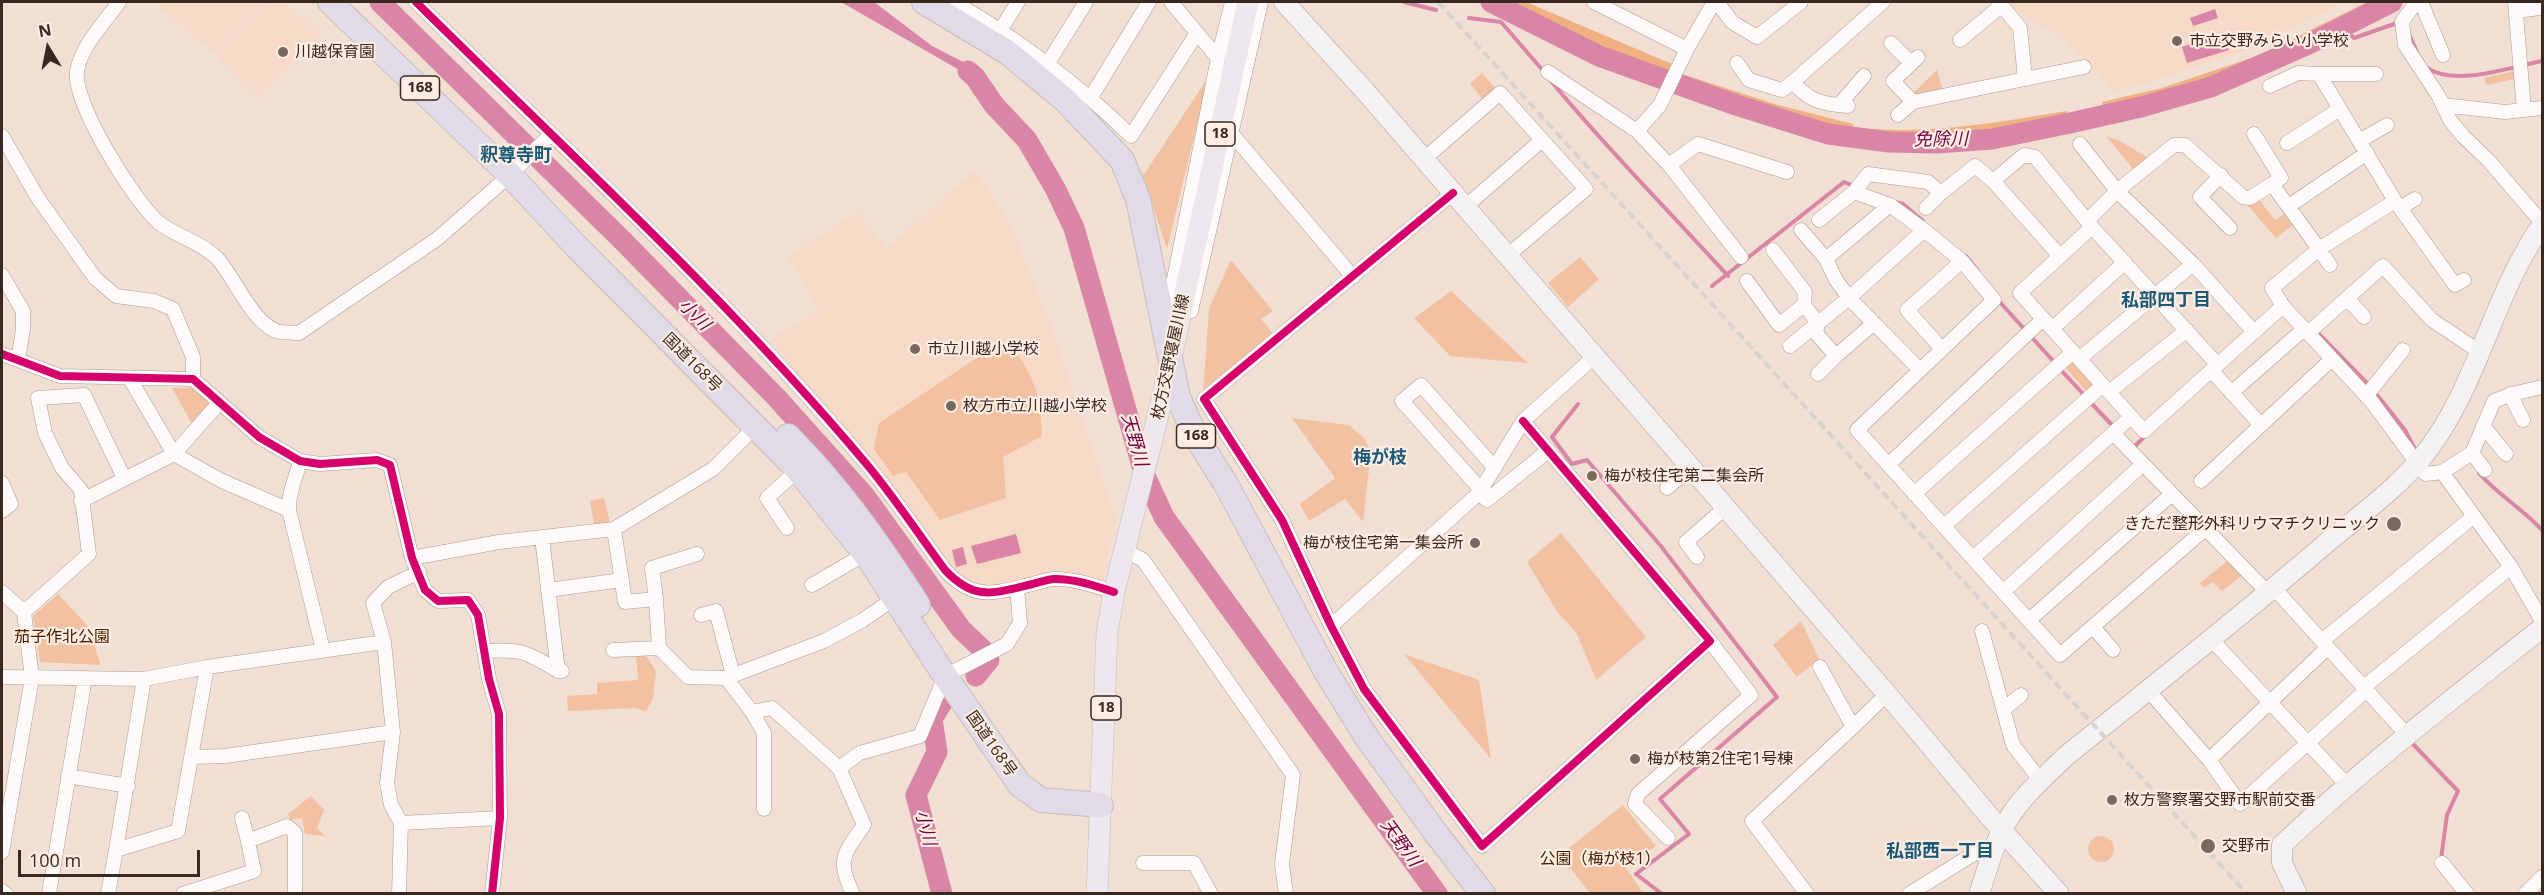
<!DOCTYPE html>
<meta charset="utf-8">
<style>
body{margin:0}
#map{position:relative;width:2544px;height:895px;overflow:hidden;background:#f1dfd4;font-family:"Open Sans",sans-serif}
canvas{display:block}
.frame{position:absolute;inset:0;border:3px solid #38281f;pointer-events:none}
.north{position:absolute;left:18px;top:18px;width:60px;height:60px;-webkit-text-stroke:4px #feede3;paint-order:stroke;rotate:350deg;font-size:16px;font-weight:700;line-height:24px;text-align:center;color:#38281f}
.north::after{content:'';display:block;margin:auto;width:21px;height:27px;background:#38281f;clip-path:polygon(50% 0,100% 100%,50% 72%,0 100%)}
.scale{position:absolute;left:18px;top:850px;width:182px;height:27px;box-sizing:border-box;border:3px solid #38281f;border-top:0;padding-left:8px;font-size:18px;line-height:21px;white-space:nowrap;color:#38281f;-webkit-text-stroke:4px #feede3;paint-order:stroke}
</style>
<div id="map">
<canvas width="2544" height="895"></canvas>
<div class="frame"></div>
<div class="north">N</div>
<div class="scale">100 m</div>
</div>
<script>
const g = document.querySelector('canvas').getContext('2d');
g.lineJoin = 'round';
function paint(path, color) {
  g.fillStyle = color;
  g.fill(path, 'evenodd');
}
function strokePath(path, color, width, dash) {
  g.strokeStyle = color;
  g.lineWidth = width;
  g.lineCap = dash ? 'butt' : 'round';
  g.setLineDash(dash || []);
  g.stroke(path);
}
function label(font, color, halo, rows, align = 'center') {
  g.font = font + ' "Open Sans","Noto Sans JP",sans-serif';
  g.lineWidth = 4.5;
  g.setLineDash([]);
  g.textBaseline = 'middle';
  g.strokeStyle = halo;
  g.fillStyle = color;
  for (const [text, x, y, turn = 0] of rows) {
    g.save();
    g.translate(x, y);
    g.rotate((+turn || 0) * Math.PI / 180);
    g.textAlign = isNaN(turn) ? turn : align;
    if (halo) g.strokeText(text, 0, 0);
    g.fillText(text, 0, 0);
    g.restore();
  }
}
paint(new Path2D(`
 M153,2H266L215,54Z
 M269,2H286L321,35L260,97L216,55Z
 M2010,2H2345L2252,48L2152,82L2114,91L2059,33L2027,20Z
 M973,172L993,195L1014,233L1048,317L1116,520L1102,584L1064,572H1047L994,591L962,583L878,472L770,340L819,309L788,257L858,211L886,249Z`), '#f6d9c7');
paint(new Path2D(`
 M1937,70L1943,91L1917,96L1913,93Z
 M2514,71L2515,79L2486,85L2485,78Z
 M1482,73L1496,89L1483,100L1470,83Z
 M1205,82L1207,83L1167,249L1143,176Z
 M2106,136L2120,141L2150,159L2137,174Z
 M2256,196L2275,220L2290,210L2298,221L2276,238L2245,202Z
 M1580,257L1599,279L1568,307L1548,283Z
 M1231,260L1273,311L1261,319L1275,336L1203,394L1209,308Z
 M1451,291L1528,363L1450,356L1414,318Z
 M1011,344C1036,382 1040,391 1042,436L1003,457L1006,498L940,520L906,472L893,476L874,449L879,423L980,356L989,358Z
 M2069,358L2094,387L2088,393L2062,364Z
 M172,388H194L212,405L192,424Z
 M1292,418L1349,425L1364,438L1371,452L1363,522L1345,499L1309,521L1300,504L1335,478Z
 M604,498L610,522L594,525L590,501Z
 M1561,533L1646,637L1596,680L1576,632L1558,613L1527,562Z
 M2231,558L2246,572L2222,591L2213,582L2204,588L2200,583Z
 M58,594L87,625L101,665L40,662L33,616Z
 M1801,621L1819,659L1797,677L1773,645Z
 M636,654H645L656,671L653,698L646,712L636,708L568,711L567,696L597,694V683L638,680Z
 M1404,654L1479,680L1491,759Z
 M311,796L324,810L317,828L325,836L305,834L302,818L290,820L288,814Z
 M1623,805L1656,846L1626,868L1643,893H1590L1560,855Z
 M2088 849a13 13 0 1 1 26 0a13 13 0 1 1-26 0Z`), '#f2c1a1');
paint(new Path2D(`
 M1494,2H1526L1672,64L1664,78L1602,55Z
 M2367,2H2387C2329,32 2269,65 2207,85C2173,97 2139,105 2104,112L2102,102L2162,88L2260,55Z
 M1685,75L1778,105L1853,124L1851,134C1793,123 1737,103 1681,83Z
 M2067,111L2069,121L1938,142L1860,136L1861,128C1931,135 1998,122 2067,111Z`), '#f0b182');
paint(new Path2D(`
 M841,2H874L932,46L973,67L991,88L979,102L976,87L968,75Z
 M2215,9L2218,18L2193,26L2190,18Z
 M2223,32L2229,50L2187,63L2182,47Z
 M1016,534L1021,553L977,564L971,546Z
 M963,547L967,564L956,567L952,550Z`), '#d985a5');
strokePath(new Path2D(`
 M1404,2L1436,10
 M1469,18L1501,22L1545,73
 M2343,27L2354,38L2397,23
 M2409,34L2417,52
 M2427,68C2456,87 2510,67 2542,61
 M1551,81C1607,149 1669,211 1728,276
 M1895,202L1903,204L1923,221
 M1966,256L1978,271
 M1712,286L1844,182L1854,186
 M1998,300L2055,363
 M2316,331L2369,385
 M2060,369L2085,396
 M2374,391L2405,430L2415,449
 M2090,402L2114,427
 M1578,404L1552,437L1572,464L1587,460L1660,545L1777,697L1660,799L1689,834L1636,874L1662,894
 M2135,446L2147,434
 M2479,473C2498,495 2523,509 2542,530
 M2411,742L2458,791L2447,815L2441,859`), '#d985a5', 4);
strokePath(new Path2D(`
 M380,2L623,241L776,397L864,495L961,629L983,650
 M1491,2L1599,56L1736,105L1828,134L1889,142L1937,143L1992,139L2070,123L2141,107L2211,87L2311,43L2392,2
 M968,71L975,77L994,105L1027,140L1056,190L1074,228L1145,476L1164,517L1437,894
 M976,676L989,660
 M942,894L916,795L937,752L932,719L945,698`), '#d985a5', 21);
const street = new Path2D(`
 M119,2C105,22 81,46 77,71C72,102 134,201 158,222C175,236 199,241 216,257C235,277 253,326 280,332C286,333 293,332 299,333L437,239L510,175L551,134
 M416,2C570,154 730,301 869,467C896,500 920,536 945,570C975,602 994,593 1033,584C1040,582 1048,579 1055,579C1076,579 1095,586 1114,592
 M954,2C1019,40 1077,83 1131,136L1197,33
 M1171,2L1218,58
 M1594,2L1687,49
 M1717,2L1732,22L1757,37L1801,2
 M2416,2L2402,22L2405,45L2438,95L2450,120L2463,136L2489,161L2542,223
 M2421,2L2443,55
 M2515,2L2524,110
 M2517,11L2539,8
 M1001,29L1018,2
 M1960,40L2002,5
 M1891,43L1911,63
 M1048,63L1086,2
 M1737,63L1749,80L1782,90L1793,82
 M1548,72L1637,131L1669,165L1741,257
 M2376,74H2319L2395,201
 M2025,79L2084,67
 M2270,86L2298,73L2319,74
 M1091,97L1149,2
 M1913,102L1893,81L1918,57
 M1839,105L1864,76
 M2443,105L2505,112L2542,108
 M1848,106C1823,104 1810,102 1793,82L1883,2
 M1898,115L1913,102L2025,79L2020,28L1999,2
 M1637,131L1660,105L1687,49L1714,2
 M1232,134L1353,277
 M2254,134L2281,178L2272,184
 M2,136L38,198L95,278L116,296L154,301L173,309L193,357V379
 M2359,141L2387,125
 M2287,143L2340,109
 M2080,144L2117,191L2174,145H2185L2243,197L2250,198L2272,184L2319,249L2272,288L2283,306
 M1424,159L1500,93L1586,189L1507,256
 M1669,165L1698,144L1787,172
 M2221,175L2200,197L2230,228
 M1993,181L2024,155L2035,157L2092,227L2217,364
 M1854,192L1890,205L1924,230L1962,261L1994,300L1857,430L2060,655L2205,529
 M1453,193L1204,399L1282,520L1331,626L1364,689L1482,846L1710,641L1523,421
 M2289,206L2367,153
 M1465,207L1542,140
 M1926,208L1941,193
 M2400,208L2415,199
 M1819,220L1854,192L1868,174L1928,182L1941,193L1975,166L1993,181L2059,255
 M2087,221L2117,191L2193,264L2254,332
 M2092,227L2020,293L2144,431L2283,306L2372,402L2423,471L2426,474L2442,472L2511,567L2542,621
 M1801,230L1826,259L1836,280L1849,298L1920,370
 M1826,259L1890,205
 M2330,265L2319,249L2395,201L2455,285L2464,280
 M2,275L23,311V329L18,360
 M1747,281L1779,325L1804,305L1805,292L1773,250
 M2347,298L2364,317
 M1804,305L1818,323L1816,333L1836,356L1874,323
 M1191,311L1261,2
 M1169,316V304L1218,58L1232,2
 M2052,329L2125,262
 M2308,333L2383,266L2432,320L2480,352
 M1790,346L1849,298L1924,230
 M1942,349L1907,310L1962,261
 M2,354L60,376L193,379L259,437L300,461L320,464L377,460L390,465L412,558L425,590L438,601L468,600L478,615L489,679L499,714L500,818L492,894
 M2079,359L2193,264
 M2211,370L2261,425
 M1818,374L1836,356
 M130,379L174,454L220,480L289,510
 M2109,392L2187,330
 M2231,393L2304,329
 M2510,394L2523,420
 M2366,396L2403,350
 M2483,426L2506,454
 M2113,433L2268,593
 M2472,453L2485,470
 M300,461C296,477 288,494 289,510L323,650
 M1888,465L2042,320
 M2442,472L2472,453L2494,401L2512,394L2542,387
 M2201,481L2332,359
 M2,483L11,504L2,511
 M1667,488L1690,468
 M1481,490L1402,401L1421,385L1495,468
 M1479,493L1487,500L1548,451
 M1914,494L2073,352
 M81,501L174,454L219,403
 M1944,526L2103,385
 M787,528L767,498L798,470
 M614,529L625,602L656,599L659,648
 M542,538L558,671
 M1124,550L1143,560L1293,775L1282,864L1286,894
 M1697,557L1686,542L1725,508
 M412,558L499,542L614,529L713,469L756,426
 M1973,558L2131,417
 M812,585L865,554
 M2274,588L2406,734
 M548,590L622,580
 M2,592L24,612L32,678L2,852
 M2003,592L2143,464
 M656,599L652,568L697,554
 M24,612L89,554L81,490L62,468L45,433L38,398L84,395L124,478
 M701,615L716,611L733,675
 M2029,620L2172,494
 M1331,626L1479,493L1523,421L1594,357
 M2093,627L2113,650
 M1982,631L2013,745L2041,781
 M2211,639L2347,785
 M2323,640L2474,516
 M613,650L659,648L688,677L726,678L824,641L863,620L895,598
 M486,651C522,649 527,652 558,671H562
 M2,677L144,679L207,667L384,642
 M726,678L752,712L772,708L839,768
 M144,679L116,850L178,831L207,667
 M2364,687L2511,567
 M2148,690L2209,760L2240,804L2362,694
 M2004,709L2021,695
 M752,712L764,733V809
 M1853,727L1887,694
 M192,757L225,756L393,732
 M2209,760L2323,652
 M68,776L128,786
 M242,818L248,841
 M401,823L500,818
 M1668,838L1635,804L1638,794L1751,695L1710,641
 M1143,863H1194L1211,894
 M2442,863L2467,894
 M2,891L6,894
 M49,894L85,678
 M108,894L116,850
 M183,894L254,871L248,841L287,826L295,833V894
 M399,894L401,823L391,805L387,783L393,732L384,642L373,603L388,587L419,572
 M853,894C836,859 844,854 864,825L839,768L860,753L920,736L945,676L1007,644L1020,623L1017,588
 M1807,894L1752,821L1853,727L1820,667
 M1909,894L1980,850H1994
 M2525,894L2542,877`);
const secondary = new Path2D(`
 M1284,2L1365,91L1887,694L1989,816L2059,894
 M1979,894C1988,868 1995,838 2011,815C2025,793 2047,775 2066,756C2152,687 2239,618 2323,546C2357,517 2396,490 2424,455C2478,387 2492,296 2542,225
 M2297,894L2282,863V845C2364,767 2453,698 2542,628`);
const primary = new Path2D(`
 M1097,894L1107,632L1114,592L1163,395L1248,2`);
const highway = new Path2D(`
 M330,2L510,175L576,246L798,470L869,559L945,676L1020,785L1041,800L1101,805
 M924,2L1007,52L1065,100L1122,160L1138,199L1178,397L1195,435L1227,486L1325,670L1367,738L1435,832L1483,894
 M788,436C839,487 879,544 918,605`);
strokePath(street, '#aa9b91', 15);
strokePath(secondary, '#aa9b91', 21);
strokePath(primary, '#c7bdb7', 22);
strokePath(highway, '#c7bdb7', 26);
strokePath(street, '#fdfaf9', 14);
strokePath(secondary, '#f4f1f3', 20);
strokePath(primary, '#ede8ee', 21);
strokePath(highway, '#e1dae8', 24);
strokePath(new Path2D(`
 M1438,2L2247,894`), '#d8d2cf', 4, [9, 4.5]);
strokePath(new Path2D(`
 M416,2C570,154 730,301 869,467C896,500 920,536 945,570C975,602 994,593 1033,584C1040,582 1048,579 1055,579C1076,579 1095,586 1114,592
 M1453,193L1204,399L1282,520L1331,626L1364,689L1482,846L1710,641L1523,421
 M2,354L60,376L193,379L259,437L300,461L320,464L377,460L390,465L412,558L425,590L438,601L468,600L478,615L489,679L499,714L500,818L492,894`), '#d6006c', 8);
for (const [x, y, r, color] of [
 [2177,41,6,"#79685e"],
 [283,52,6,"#79685e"],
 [915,349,6,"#79685e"],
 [951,406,6,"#79685e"],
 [1592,476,6,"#79685e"],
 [2394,524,8,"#79685e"],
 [1475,543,6,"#79685e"],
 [1635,759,6,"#79685e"],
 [2112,800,6,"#79685e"],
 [2208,846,8,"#79685e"]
]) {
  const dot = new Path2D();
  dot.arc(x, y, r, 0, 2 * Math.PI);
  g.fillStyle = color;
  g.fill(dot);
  strokePath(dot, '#feede3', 2);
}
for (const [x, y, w] of [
 [420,88,39],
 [1220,134,30],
 [1196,436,39],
 [1106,708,30]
]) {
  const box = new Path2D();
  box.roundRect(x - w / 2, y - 12, w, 24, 4.5);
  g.fillStyle = '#feede3';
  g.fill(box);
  strokePath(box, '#38281f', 1.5);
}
label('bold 15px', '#38281f', null, [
 ["168",420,88],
 ["18",1220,134],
 ["168",1196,436],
 ["18",1106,708]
]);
label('16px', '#38281f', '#feede3', [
 ["市立交野みらい小学校",2189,41],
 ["川越保育園",295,52],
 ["市立川越小学校",927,349],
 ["枚方市立川越小学校",963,406],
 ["梅が枝住宅第二集会所",1604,476],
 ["きただ整形外科リウマチクリニック",2380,524,"right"],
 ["梅が枝住宅第一集会所",1463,543,"right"],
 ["梅が枝第2住宅1号棟",1647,759],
 ["枚方警察署交野市駅前交番",2124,800],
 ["交野市",2222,846]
], 'left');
label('16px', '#38281f', '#feede3', [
 ["枚方交野寝屋川線",1171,357,-78],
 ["国道168号",692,363,45],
 ["国道168号",991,744,55]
]);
label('16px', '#472001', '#feede3', [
 ["茄子作北公園",62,637],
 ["公園（梅が枝1）",1600,859]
]);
label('italic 18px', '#700241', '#feede3', [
 ["免除川",1941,140,-1],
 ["小川",694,315,45],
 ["天野川",1134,440,74],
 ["小川",925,828,75],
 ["天野川",1400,843,54]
]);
label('bold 18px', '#1a5978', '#feede3', [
 ["釈尊寺町",516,156],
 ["私部四丁目",2166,301],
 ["梅が枝",1380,458],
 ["私部西一丁目",1940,852]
]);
</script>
